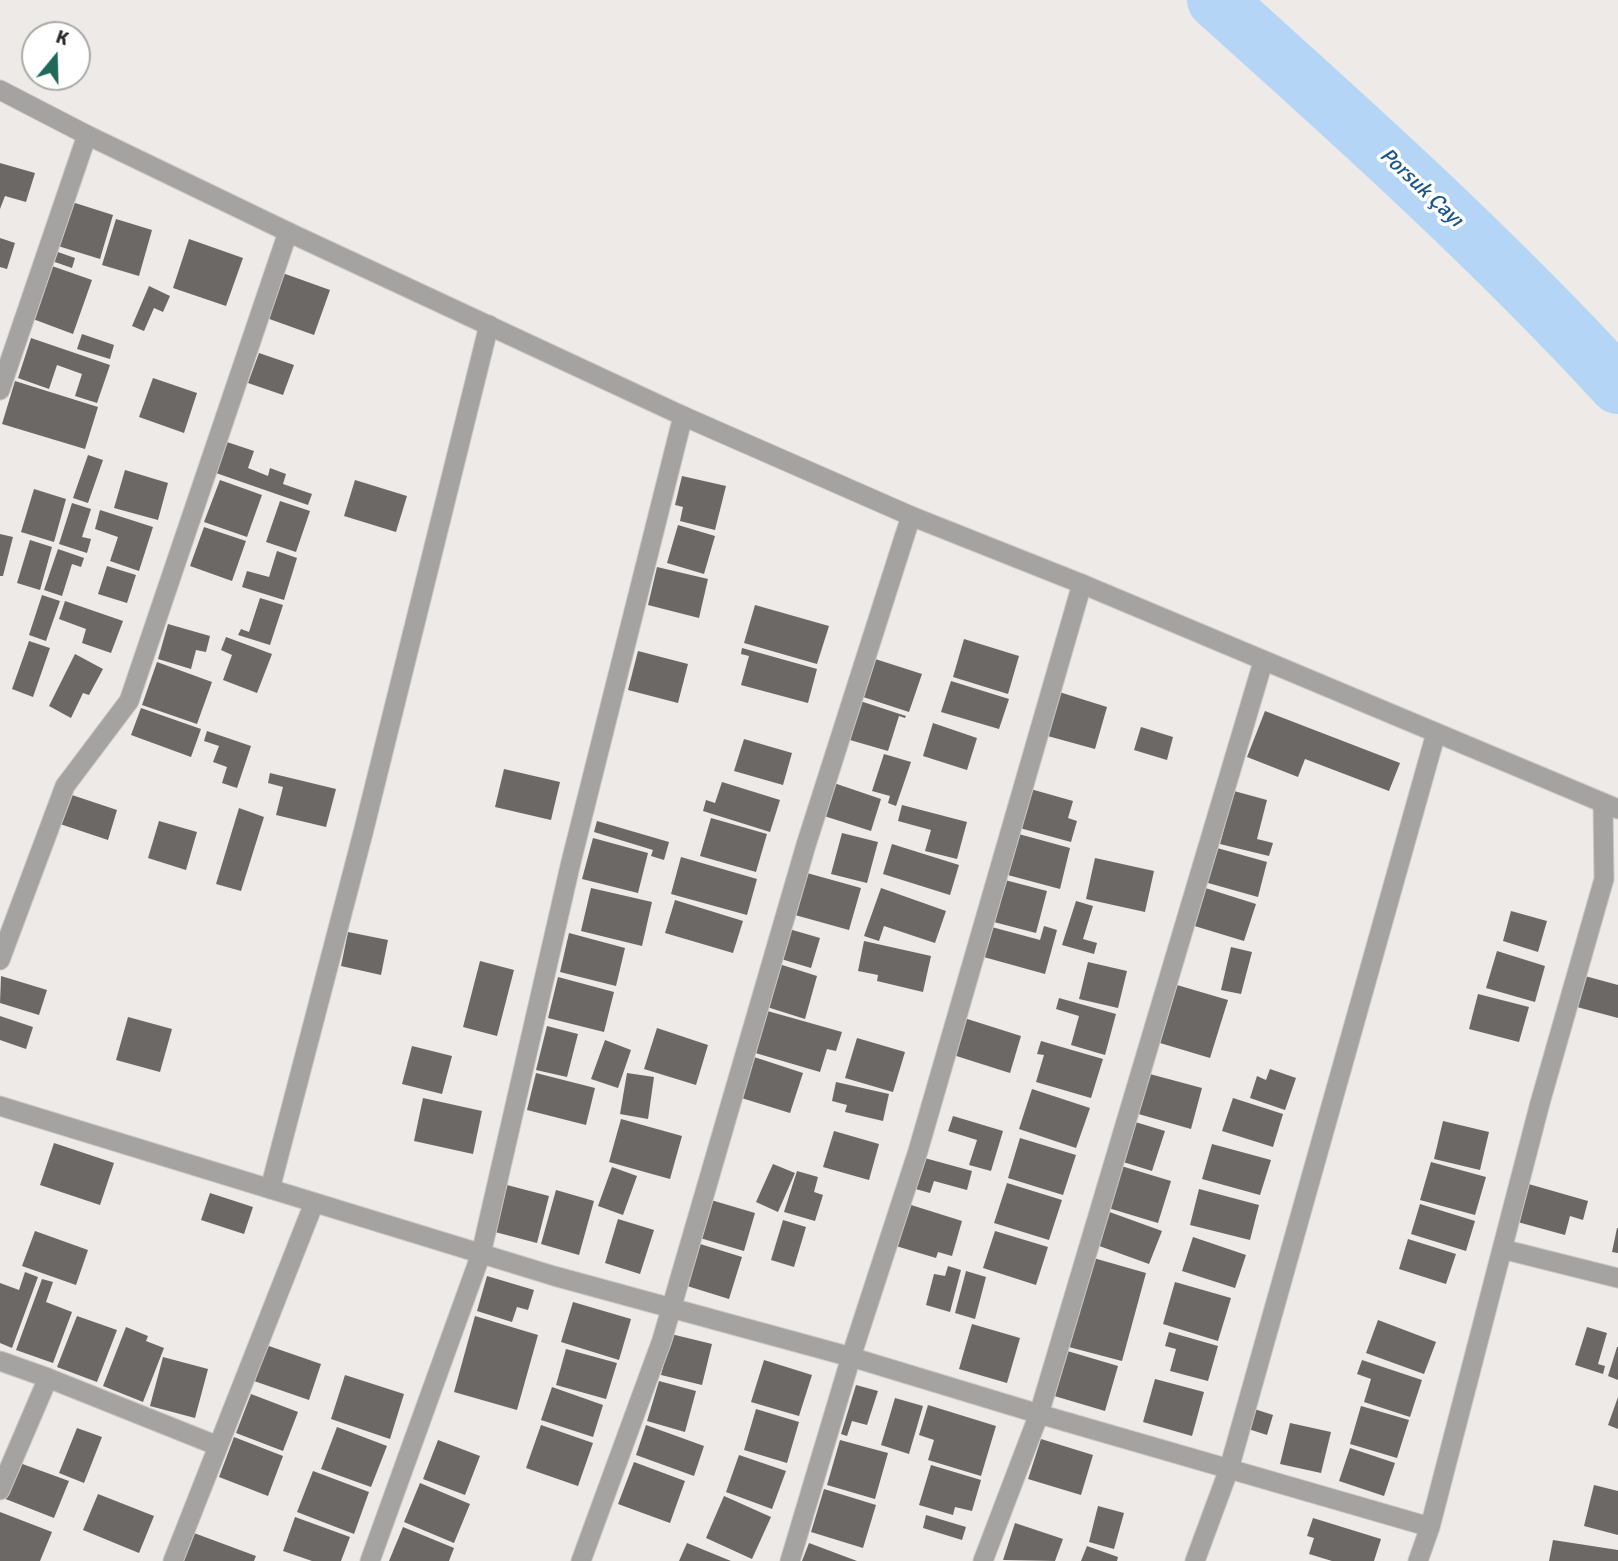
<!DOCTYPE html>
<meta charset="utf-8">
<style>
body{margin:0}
#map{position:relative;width:1618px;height:1561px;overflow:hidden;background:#eeeae7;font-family:Signika,sans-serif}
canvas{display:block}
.north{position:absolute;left:21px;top:21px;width:70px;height:70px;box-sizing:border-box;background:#fff;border:2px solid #abaaa9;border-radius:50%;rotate:19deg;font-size:19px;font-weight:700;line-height:28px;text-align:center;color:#2c2a29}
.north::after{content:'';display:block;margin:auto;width:24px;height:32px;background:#21685c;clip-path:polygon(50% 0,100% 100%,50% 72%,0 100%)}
</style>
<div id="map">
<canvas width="1618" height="1561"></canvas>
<div class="north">K</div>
</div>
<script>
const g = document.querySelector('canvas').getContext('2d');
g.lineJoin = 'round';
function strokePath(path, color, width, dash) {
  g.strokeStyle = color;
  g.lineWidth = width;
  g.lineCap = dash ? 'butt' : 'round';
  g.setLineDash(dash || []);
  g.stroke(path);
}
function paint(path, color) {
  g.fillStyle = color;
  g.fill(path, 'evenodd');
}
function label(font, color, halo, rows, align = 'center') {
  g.font = font + ' Signika,sans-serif';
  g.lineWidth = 7;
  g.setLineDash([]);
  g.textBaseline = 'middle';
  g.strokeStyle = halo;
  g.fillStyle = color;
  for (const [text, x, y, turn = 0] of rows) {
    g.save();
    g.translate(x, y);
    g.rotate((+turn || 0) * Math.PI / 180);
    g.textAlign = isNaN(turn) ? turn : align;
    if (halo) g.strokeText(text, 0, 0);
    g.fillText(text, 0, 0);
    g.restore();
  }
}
strokePath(new Path2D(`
 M1216,0C1354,124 1492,248 1618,385`), '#b4d5f6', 58);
paint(new Path2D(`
 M0,163L35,173L26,202L5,196L0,209Z
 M72,202L113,215L100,259L58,246Z
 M116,219L152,230L139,276L102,265Z
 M0,238L15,243L7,269L0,267Z
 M189,239L243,258L226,306L173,288Z
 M55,251L75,258L72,268L52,261Z
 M52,266L92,280L73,334L33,319Z
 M277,271L330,290L314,335L261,316Z
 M149,286L170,296L163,312L154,308L144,331L132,326Z
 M82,334L114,345L110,359L77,349Z
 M31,338L110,365L97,403L75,396L82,374L57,365L49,389L18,378Z
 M259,353L294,365L283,395L248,383Z
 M153,378L197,393L184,433L139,417Z
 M15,381L98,407L85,449L2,424Z
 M227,442L254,451L248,468L268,476L270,468L286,474L283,484L312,494L308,505L216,473Z
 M88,455L103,460L88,503L73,498Z
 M125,470L168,483L158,520L114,508Z
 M682,476L726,486L715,530L680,521L683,507L675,505Z
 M220,480L262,495L247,537L204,522Z
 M355,480L407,496L396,532L344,516Z
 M34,489L66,499L54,542L21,532Z
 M280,501L310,511L296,552L266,542Z
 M72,503L91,509L82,537L91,539L87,553L59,544Z
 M100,510L153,527L139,571L110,561L118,537L95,529Z
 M678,525L715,536L704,574L667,563Z
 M204,527L246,541L232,581L190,566Z
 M0,534L13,537L3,576H0Z
 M30,540L52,547L40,590L17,583Z
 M58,549L84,558L81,567L72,564L62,596L44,590Z
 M277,551L297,558L284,600L242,587L247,571L269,577Z
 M107,566L136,575L127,603L98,594Z
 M657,567L708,579L699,618L648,605Z
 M42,595L60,601L46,641L29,635Z
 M260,598L283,605L270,645L238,635L241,629L249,632Z
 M65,601L123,621L111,653L82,643L86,629L59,619Z
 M755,605L829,626L817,664L744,643Z
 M168,624L210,636L206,652L196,650L191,669L158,659Z
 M226,637L272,654L257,693L223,680L232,655L221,650Z
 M964,639L1019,656L1008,694L953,677Z
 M29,641L50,648L33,697L12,689Z
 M742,648L817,669L808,703L741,685L749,656L741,654Z
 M638,651L688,664L678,703L628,690Z
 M75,654L103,669L89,695L83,693L71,718L49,706Z
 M869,657L922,674L909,712L857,695Z
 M157,662L212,682L197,724L142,705Z
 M951,681L1009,699L999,729L941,712Z
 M1056,691L1107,707L1095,749L1044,735Z
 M854,699L906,716L905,718L899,716L888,751L843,738Z
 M141,708L201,729L191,757L131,735Z
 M1265,711L1400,763L1389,791L1305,759L1298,777L1247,757Z
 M933,723L977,738L967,770L923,756Z
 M1141,727L1173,737L1167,760L1134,750Z
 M207,731L251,746L237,788L222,783L227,767L213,762L219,746L204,741Z
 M744,739L792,753L783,785L734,771Z
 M884,754L911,762L896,806L888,803L890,796L872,791Z
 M504,769L560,782L551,820L495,807Z
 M270,773L336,789L326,827L276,815L283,787L268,783Z
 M722,782L780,800L770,832L703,811L706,800L715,803Z
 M831,782L881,799L871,831L821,815Z
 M1027,788L1073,801L1068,818L1077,821L1071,842L1016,827Z
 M1234,791L1267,800L1257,839L1273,843L1269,856L1220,844Z
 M63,792L117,810L108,840L54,822Z
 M902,805L967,822L957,859L925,851L931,830L898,821Z
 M239,808L264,817L241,891L216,884Z
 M711,818L767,834L756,872L700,856Z
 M159,821L197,832L186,870L148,858Z
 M597,821L669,842L664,860L651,856L653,850L594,832Z
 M842,833L878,842L867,883L831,874Z
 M1015,833L1070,848L1060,889L1004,874Z
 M593,838L648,853L638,893L582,879Z
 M892,844L959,865L950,895L883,874Z
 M1210,846L1267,862L1258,897L1201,881Z
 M681,857L757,879L747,915L671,894Z
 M1095,858L1154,871L1145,912L1086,899Z
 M807,873L861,888L849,930L795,915Z
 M1001,879L1047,891L1036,933L990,921Z
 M1199,886L1256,904L1244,941L1188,924Z
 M591,888L652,902L642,946L581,931Z
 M881,888L946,911L935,943L884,926L879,941L864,936Z
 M675,900L743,921L733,953L665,933Z
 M1076,901L1093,906L1083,939L1097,943L1094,954L1062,945Z
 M1511,911L1547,921L1538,952L1503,941Z
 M988,926L1040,940L1044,926L1057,930L1045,974L980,956Z
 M789,929L820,938L811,968L781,959Z
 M348,932L388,940L381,975L341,966Z
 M569,933L625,948L616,986L560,972Z
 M864,941L931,956L923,992L877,981L878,975L858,971Z
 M1231,947L1252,952L1241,994L1221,990Z
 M1497,951L1545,966L1535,1002L1486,988Z
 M480,961L514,970L497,1036L463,1027Z
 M1088,962L1127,971L1118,1008L1079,999Z
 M779,964L817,976L805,1019L767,1007Z
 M1,976L47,990L39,1015L0,1003Z
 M1585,976L1618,985V1018L1577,1007Z
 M558,977L614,992L604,1032L548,1018Z
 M1177,985L1228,1000L1210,1058L1160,1043Z
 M1478,994L1529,1007L1519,1042L1469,1029Z
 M1059,998L1116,1014L1105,1055L1071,1045L1079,1016L1056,1009Z
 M764,1010L842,1032L836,1051L827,1049L820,1072L752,1052Z
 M0,1016L33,1027L26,1049L0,1040Z
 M128,1017L172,1029L160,1072L116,1060Z
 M961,1017L1021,1036L1010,1073L950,1054Z
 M547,1026L578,1034L567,1077L536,1070Z
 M657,1028L708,1045L696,1085L644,1069Z
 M857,1038L905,1052L893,1092L845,1078Z
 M605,1040L631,1050L618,1088L591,1079Z
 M1041,1041L1103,1059L1091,1098L1036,1082L1044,1055L1037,1054Z
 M412,1046L452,1056L442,1094L402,1084Z
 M748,1055L803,1073L790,1113L735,1096Z
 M1270,1069L1296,1078L1285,1110L1250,1098L1257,1076L1266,1080Z
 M536,1073L595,1088L586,1125L527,1110Z
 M627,1073L654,1077L648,1119L620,1114Z
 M1146,1073L1202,1088L1191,1129L1135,1113Z
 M836,1082L889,1094L883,1121L845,1112L847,1105L832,1101Z
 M1032,1089L1090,1108L1076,1148L1019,1129Z
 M423,1098L482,1111L473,1154L414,1141Z
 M1233,1098L1283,1114L1273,1147L1222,1131Z
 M953,1116L1003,1131L991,1171L969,1165L977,1140L948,1131Z
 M621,1119L682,1136L670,1179L609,1162Z
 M1132,1121L1165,1131L1152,1171L1120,1161Z
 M1443,1121L1489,1132L1480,1170L1434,1159Z
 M834,1131L879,1144L869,1180L823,1167Z
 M1020,1138L1076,1155L1063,1195L1008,1178Z
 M54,1143L114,1163L100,1205L40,1185Z
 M1212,1144L1271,1160L1260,1195L1202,1179Z
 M921,1157L972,1171L967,1190L934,1181L930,1193L912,1188Z
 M1431,1162L1486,1177L1475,1215L1420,1200Z
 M773,1164L795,1173L778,1212L756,1202Z
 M1118,1165L1171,1181L1158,1223L1105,1207Z
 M612,1167L637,1176L623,1215L598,1206Z
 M797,1171L818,1177L814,1192L823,1195L815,1221L784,1212Z
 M1007,1183L1062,1200L1049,1240L994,1223Z
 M1525,1183L1588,1201L1583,1220L1570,1216L1565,1235L1514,1221Z
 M507,1185L549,1196L537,1243L495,1232Z
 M1199,1189L1259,1205L1250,1240L1190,1225Z
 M556,1190L594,1201L579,1255L541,1244Z
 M210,1193L253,1207L244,1234L201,1220Z
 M711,1200L755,1213L744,1251L700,1238Z
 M908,1204L962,1221L952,1256L938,1252L936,1258L896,1246Z
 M1420,1204L1475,1221L1466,1251L1411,1234Z
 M1104,1210L1162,1231L1149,1264L1091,1243Z
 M618,1219L654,1230L640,1274L605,1263Z
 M783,1220L806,1227L794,1267L771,1260Z
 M1617,1228H1618V1253L1612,1252Z
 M35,1231L88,1250L76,1285L22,1266Z
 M995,1231L1048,1247L1036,1285L983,1268Z
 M1193,1237L1246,1255L1235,1288L1182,1271Z
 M1408,1239L1456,1254L1446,1284L1399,1269Z
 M697,1243L742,1257L729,1299L684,1285Z
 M1090,1257L1146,1273L1122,1361L1065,1346Z
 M948,1266L961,1270L950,1312L926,1305L934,1274L945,1276Z
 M966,1271L986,1277L975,1319L955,1313Z
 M25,1272L38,1277L12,1348L0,1343V1283L19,1290Z
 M487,1276L534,1290L528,1310L517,1307L512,1322L477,1311Z
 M42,1279L53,1282L46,1302L72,1312L53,1363L16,1350Z
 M1175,1282L1231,1298L1218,1341L1163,1324Z
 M573,1302L631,1319L619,1360L561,1342Z
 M77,1316L117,1330L97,1382L57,1367Z
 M475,1316L538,1335L517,1410L454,1392Z
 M1378,1320L1436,1342L1424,1374L1366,1353Z
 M972,1324L1020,1338L1007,1383L959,1369Z
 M126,1327L148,1336L146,1341L164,1348L143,1402L103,1386Z
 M1587,1327L1607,1333L1598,1364L1605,1366L1603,1374L1575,1365Z
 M1169,1332L1218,1346L1208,1381L1170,1371L1176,1349L1165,1346Z
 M671,1334L712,1344L702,1385L661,1375Z
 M266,1345L321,1364L309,1400L254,1381Z
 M1617,1347H1618V1380L1608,1376Z
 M566,1349L617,1363L606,1399L556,1385Z
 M1064,1350L1118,1366L1105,1411L1051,1395Z
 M163,1357L208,1369L195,1418L150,1406Z
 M764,1360L812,1375L799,1416L751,1402Z
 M1362,1360L1422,1380L1410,1417L1364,1402L1371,1379L1357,1374Z
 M345,1375L404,1394L390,1439L331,1419Z
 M1155,1379L1204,1392L1192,1436L1143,1422Z
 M659,1381L696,1391L685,1432L647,1421Z
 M856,1385L878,1391L867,1425L852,1421L847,1436L841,1434Z
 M552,1387L603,1405L593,1437L541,1420Z
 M251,1394L298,1412L283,1451L236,1433Z
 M1618,1397V1429L1608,1425Z
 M895,1398L923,1406L909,1454L881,1445Z
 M928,1405L996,1426L981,1476L928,1460L934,1440L919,1435Z
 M1361,1406L1409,1420L1397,1458L1350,1444Z
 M1248,1407L1273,1415L1267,1435L1242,1427Z
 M756,1409L799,1422L787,1463L744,1450Z
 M1290,1423L1331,1432L1321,1473L1280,1464Z
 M541,1425L593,1443L578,1486L526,1468Z
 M646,1425L704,1446L694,1476L636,1455Z
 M337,1427L387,1446L371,1487L321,1469Z
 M77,1428L102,1437L84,1483L59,1473Z
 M234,1437L283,1456L268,1496L219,1477Z
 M1041,1439L1093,1455L1081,1495L1028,1479Z
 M438,1440L480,1456L465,1495L423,1479Z
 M840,1440L888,1453L875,1499L827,1485Z
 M1350,1448L1395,1463L1384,1496L1339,1481Z
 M739,1455L786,1471L772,1509L726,1492Z
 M17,1462L69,1481L54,1518L3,1498Z
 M634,1462L685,1481L670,1523L618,1504Z
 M931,1465L981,1480L972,1511L955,1507L953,1515L919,1505Z
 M313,1471L369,1492L354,1534L297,1512Z
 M420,1483L470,1504L454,1543L404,1522Z
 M1594,1485L1618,1491V1535L1584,1526Z
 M824,1489L876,1505L863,1548L811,1532Z
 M98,1494L154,1516L139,1553L83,1530Z
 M724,1496L771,1517L752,1559L706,1538Z
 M1098,1506L1124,1513L1114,1549L1089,1542Z
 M0,1512L52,1532L40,1561H0Z
 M926,1515L966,1527L962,1540L923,1528Z
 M295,1517L350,1537L341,1561H312L283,1551Z
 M1313,1518L1381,1539L1374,1561H1332L1309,1554L1314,1538L1307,1536Z
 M1015,1523L1063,1539L1055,1561L1003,1560Z
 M403,1527L454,1548L449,1561H389Z
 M194,1533L256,1556L254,1561H183Z
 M1553,1540L1618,1550V1561H1549Z
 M687,1543L731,1561H679Z
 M809,1543L857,1561H802Z
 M1087,1546L1118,1557L1117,1561H1081Z`), '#6c6866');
const minor = new Path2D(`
 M0,390L87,135
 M0,960L65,786L129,701L288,232
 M0,1106L554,1276L851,1357L1039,1414L1430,1527L1540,1103L1604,879L1603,804
 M270,1189L363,833L489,325
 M1502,1249L1618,1278
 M0,1361L48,1378L218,1446
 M0,1490L48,1378
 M173,1561L314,1203
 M370,1561L481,1254L571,862L683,416
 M581,1561L662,1340L806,845L911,516
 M790,1561L851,1357L918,1151L1082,584
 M983,1561L1039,1414L1263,662
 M1195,1561L1229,1469L1436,733
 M1418,1561L1430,1527`);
const tertiary = new Path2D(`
 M0,90L87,135L288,232L683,416L911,516L1082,584L1618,809`);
strokePath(minor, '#cbc7c5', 21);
strokePath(tertiary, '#cbc7c5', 21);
strokePath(minor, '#a5a2a2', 19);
strokePath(tertiary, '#a5a2a2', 19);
label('italic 21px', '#1a5588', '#fff', [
 ["Porsuk Çayı",1421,188,43]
]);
</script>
